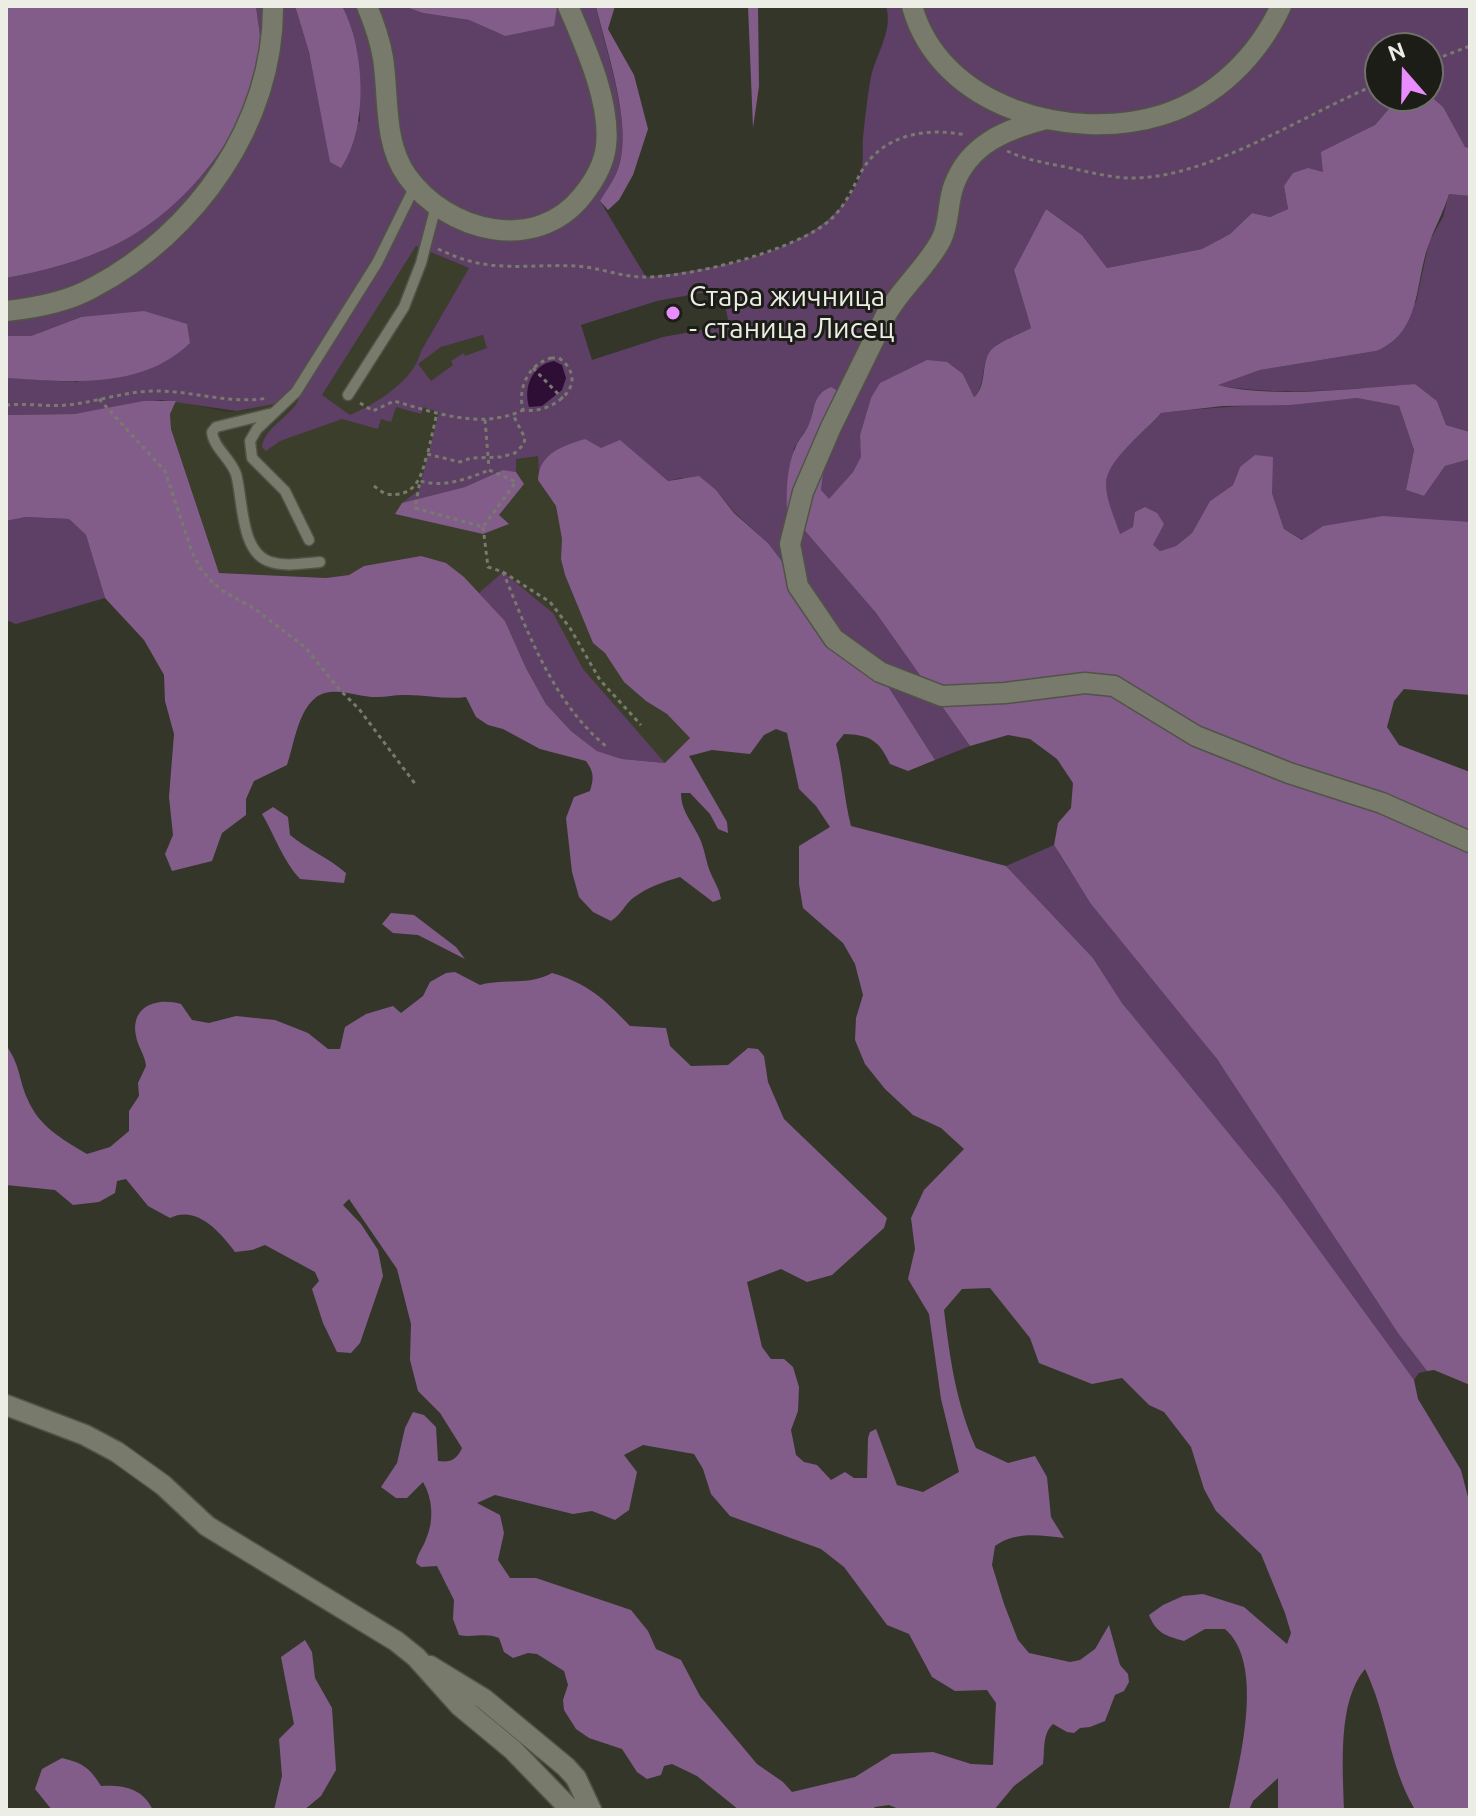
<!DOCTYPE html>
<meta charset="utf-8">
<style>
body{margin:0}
#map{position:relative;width:1476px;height:1816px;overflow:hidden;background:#343629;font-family:Ubuntu,sans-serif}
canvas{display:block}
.frame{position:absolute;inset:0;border:8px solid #ecede5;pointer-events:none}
.north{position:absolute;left:1364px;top:32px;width:80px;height:80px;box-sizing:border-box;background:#1c1d17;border:2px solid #6f7069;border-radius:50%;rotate:340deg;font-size:22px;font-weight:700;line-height:32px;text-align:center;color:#ecede5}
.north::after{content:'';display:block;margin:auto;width:28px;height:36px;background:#e98dfe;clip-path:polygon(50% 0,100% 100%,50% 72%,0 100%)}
</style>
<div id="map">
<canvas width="1476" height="1816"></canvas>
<div class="frame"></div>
<div class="north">N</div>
</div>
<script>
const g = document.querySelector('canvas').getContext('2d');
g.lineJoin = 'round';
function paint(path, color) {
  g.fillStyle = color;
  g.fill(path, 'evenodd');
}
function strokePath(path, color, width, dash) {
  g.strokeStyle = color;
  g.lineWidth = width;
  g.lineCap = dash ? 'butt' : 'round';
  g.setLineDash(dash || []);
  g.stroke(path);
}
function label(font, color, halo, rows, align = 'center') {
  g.font = font + ' Ubuntu,sans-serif';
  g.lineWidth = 6;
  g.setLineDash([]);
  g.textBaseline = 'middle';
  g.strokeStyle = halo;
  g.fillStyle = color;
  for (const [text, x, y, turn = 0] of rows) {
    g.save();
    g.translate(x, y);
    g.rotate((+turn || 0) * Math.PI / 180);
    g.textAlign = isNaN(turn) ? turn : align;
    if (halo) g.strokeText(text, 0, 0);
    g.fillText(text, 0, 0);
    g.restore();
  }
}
paint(new Path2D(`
 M402,240L469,268L421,351L419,363L441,347L552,316L538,480L556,506L562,539L561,559L565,575L593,643L605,653L624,682L646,701L667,714L690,738L665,763L505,621L464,577L421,556L364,566L349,575L326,578L219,573L171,429L170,414L176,401L227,412L248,410Z`), '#3b3e2a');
paint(new Path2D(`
 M256,6H295L309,52L319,101L360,122L357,52L342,6H403L423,13L469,20L505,36L556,6H596C605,51 636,130 616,174C612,183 605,192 600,201L646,277C718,269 834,251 861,173C864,162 862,148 863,137C865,118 867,100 870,82C874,56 894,32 886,6H1470V148L1465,147L1428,94V48H1380V96H1405L1393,104L1375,125L1355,137L1324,173L1284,186L1288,209L1270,217L1252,213L1230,234L1202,249L1107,268L1082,235L1046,209L1014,270L1031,328C1022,333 998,342 991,350C980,363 987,384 974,397L963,374L871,398L860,435L862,457L853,472L829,500L821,490L827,445L814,406L809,425L794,448L787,510L876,613L970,746L935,760L886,683L832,627L768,543L734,512L716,490L681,478L668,481L648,465L601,448L546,458L539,473L538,456L516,459V472L503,470L465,487L402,503L419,490L439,412L423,407L421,414L396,407L391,422L381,419L378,429L342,419L280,441L266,451L262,447C265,426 290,418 299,399L237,411L161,400L74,414L6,415V378L78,382L81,317L31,336H6V278C44,271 82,261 117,244C189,208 260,120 260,36C259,26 257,16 256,6ZM416,246L469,268L421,351C414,381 377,403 350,415L322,395ZM722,289L729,325L663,337L592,360L581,325L657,301ZM483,335L487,348L465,356L464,353L451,361L453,365L431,381L418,364L441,347Z
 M1449,194L1470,196V432L1446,425L1437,401L1415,384C1350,389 1281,397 1216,385L1260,370L1376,351L1416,302L1429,242L1443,217Z
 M1357,398L1399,406L1414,450L1406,490L1424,496L1445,466L1470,459V522L1323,526L1303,540L1284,529L1272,493V457L1240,467L1233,485L1210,501L1192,533L1176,546L1160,551L1153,546L1136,519L1133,527L1120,535C1115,519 1103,496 1106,480C1111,453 1145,433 1161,413C1226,405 1291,405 1357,398Z
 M26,517L69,519L86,535L105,598L16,624L6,620V521Z
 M503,572L553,613L583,669L665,763L622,759L597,751L571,731L546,704L526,668L505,621L479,593Z
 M1054,845C1099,923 1162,986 1216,1058C1292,1158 1350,1271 1427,1371L1419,1373L1414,1380L1122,1003L1093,958L1006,866Z`), '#5e3f65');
paint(new Path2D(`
 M6,6H256C257,16 259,26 260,36C260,120 189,208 117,244C82,261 44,271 6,278Z
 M295,6H342C365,48 369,128 341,168L330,162L309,52Z
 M403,6H556L557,7L554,26L505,36L469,20L423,13Z
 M596,6H615L608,29L634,75L648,129L633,175L619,200L608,210L600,201C605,192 612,183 616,174C636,132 606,50 596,6Z
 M748,6H758L759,86L753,128Z
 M1428,94L1443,107L1465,147L1470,148V196L1449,194C1444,211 1436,225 1430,241C1414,281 1423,332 1376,351L1260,370L1218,385C1272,399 1358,388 1415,384L1437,401L1446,425L1470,432V459L1445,466L1424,496L1406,490L1414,450L1399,406L1357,398L1290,405L1223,406L1161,413C1146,431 1106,460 1106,484C1106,500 1115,519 1120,534L1133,527L1135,512L1145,507L1157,513L1164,524L1153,545L1160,551L1176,546L1192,533L1210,501L1233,485L1240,467L1255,455L1273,457L1272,493L1284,529L1302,540L1323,526L1383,516L1470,522V695L1404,689L1394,701L1387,727L1399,745L1470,772V1385L1434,1370L1427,1371L1398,1333L1217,1059L1091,904L1054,845L1058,823L1071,808L1073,783L1057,759L1030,739L1008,735L970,746L876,613L787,510C786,490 787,465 796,446C799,439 806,432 809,424C815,409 813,394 831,387L841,393L827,445L821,490L829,499L853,472L861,457L860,435L871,398L880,383L927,360L947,362L963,374L974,397C988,385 980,363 991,350C998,342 1022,333 1031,328L1014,270L1046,209L1082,235L1107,268L1202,249L1230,234L1252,213L1270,217L1288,209L1284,186L1293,173L1308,168L1323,172L1321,152L1375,125L1393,104L1405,96Z
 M144,311L187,324L190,343C142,390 68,382 6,378V336H31L81,317Z
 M144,401H176L170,414L171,429L219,573L326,578L349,575L364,566L421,556L446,563L464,577L505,621L526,668L546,704L571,731L597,751L622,759L665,763L690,738L667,714L646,701L624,682L605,653L593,643L565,575L561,559L562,539L556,506L538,480C539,453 563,446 585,439L601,448L620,440L668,481L699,476L716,490L734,513L768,543L832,627L886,683L935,760L908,771L890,764C879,740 870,735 844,734L836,744C843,771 844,799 851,826L1006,866L1093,958L1122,1003L1279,1195L1414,1380L1418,1399L1461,1470L1470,1505V1810H1417L1414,1808C1389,1765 1387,1714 1365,1669C1337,1702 1343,1768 1344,1810H1278V1778L1253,1801L1249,1810H1229C1239,1764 1266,1664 1225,1629H1205L1184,1641C1166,1636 1156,1633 1149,1615L1163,1605L1183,1596L1203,1594L1244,1607L1287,1644L1291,1633L1285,1613L1261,1554L1216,1511L1204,1489L1191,1447L1164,1412L1149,1405L1122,1378L1092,1384L1039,1363L1030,1338L990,1288L962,1289L944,1310C950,1359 956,1403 976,1448L1008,1463L1035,1456L1047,1477L1051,1517L1064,1538C1041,1535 1015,1531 995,1546L992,1565L1004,1604L1018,1640L1029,1653L1070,1662L1080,1660L1095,1649L1109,1625L1120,1665L1128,1674L1129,1682L1124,1691L1115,1695L1105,1721L1090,1727L1080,1728L1074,1733L1067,1732L1053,1724C1042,1734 1045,1750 1043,1764L1014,1786L994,1810H901L889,1805L875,1807L871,1810H739L697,1776L672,1764L664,1766L661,1775L647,1779L637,1772L622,1749L589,1738L576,1729L564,1710L563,1700L568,1685L564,1671L537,1654L528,1653L513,1658L504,1652L499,1638C486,1632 473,1638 459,1635L453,1619L454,1600L437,1566L421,1567L416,1563C417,1554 423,1548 426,1539C434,1521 433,1499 423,1482L407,1498H396L381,1487L397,1463L405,1428L413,1412L424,1415L436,1427L438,1461C451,1463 457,1459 462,1448L440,1413L418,1391L410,1360L411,1324L397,1269L349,1199L343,1205L361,1224L378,1250L383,1276L360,1343L351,1353L337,1352L323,1323L312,1289L319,1281L315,1272L265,1245L252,1250L235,1252C220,1232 197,1205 170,1218L148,1206L126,1179L117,1181L115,1193L99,1202L73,1205L55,1190L6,1185V1045C21,1067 18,1077 27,1098C39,1127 62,1139 87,1154L110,1147L129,1131V1111L139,1096L138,1083L146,1066C145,1055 138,1047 136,1036C130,1006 157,997 181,1004L192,1020L209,1023L236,1016L275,1020L308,1033L328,1049H340L345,1027L366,1014L393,1006L401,1013L423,996L430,982L446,973L455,972L480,985C506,978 528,986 552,973C589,984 604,999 630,1026L666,1028L670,1046L691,1066L728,1065L748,1048L758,1049L764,1056L768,1082L784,1119L887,1218L884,1228L832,1275L807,1282L781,1269L747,1282L762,1347L771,1359H784L793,1367L799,1387L798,1411L791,1430L796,1455L804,1462L817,1465L831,1480L845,1472L854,1478H867L868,1438L870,1432L876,1429L897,1485L923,1492L959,1472L941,1399L929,1314L908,1279L915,1249L911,1218L924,1190L964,1149L941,1128L913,1115L885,1089L865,1064L855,1040L856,1018L863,995L855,964L843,943L803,908L799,884V846L830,827L816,806L799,789L787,733L776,729L764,735L750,754L712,750L689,756L727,822L728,833L718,829L710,814L690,793H681C681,810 690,819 697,833C704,845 705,857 709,869C713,880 719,887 721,899L713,902L680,877C663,882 648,887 633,898C624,905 623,913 611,921L593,912L579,897L572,872L566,818L574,797L590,791C594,778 594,772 586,761L540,749L503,729L488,725L476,717L466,697C445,700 424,694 403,695C395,695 386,697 378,697C357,698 329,682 312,701C297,717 294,744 287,765L254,781L246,799V815L222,833L212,861L172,871L165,854L173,835L169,797L174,734L165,701L164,675L144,640L105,598L86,535L69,519L26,517L6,521V415L74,414ZM643,1445L694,1454L703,1469L711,1494L730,1516L821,1549L844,1567L887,1625L909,1634L932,1677L955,1691L987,1690L996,1703L993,1765L971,1764L933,1752L892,1754L855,1777L792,1792L783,1782L757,1764L700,1696L681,1660L656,1649L648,1631L631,1610L536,1578H510L498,1560L504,1533L500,1515L477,1503L495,1495L573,1514L592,1511L615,1520L629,1510L637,1472L624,1455Z
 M503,470L516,472L524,484L499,515L509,524L483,534L395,514L402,503L465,487Z
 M273,807L288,817L290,835C308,850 328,857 346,873L344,883L300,879C283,861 275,836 262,814Z
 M391,913L414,915L456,947L465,959L418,935L393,933L382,924Z
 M305,1640L312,1652L315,1678L332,1708L336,1770L321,1796L304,1810H274L282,1776L279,1739L294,1724L281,1657Z
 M62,1758C83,1763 90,1768 101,1786C124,1785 142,1788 153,1810H52L35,1789L42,1769Z`), '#825d8a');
paint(new Path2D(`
 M554,361L562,365L566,378L562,390L542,406L529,407C523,387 532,365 554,361Z`), '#2e0e35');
const lane = new Path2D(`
 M348,395L404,307L421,263L436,206
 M273,413L216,427L212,432C213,447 231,459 236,474C243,498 240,554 271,562C287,567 305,563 320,562
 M309,540L285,491L252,458L250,441L257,429L296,392L377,263L415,186`);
const street = new Path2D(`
 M1046,119C1007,129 969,144 954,185C947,203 950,223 941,240C927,267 901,288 886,315L831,427L803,492L790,544L798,586L834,639L880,672L942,696L1005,693L1085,683L1114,686L1196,736L1289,773L1382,803L1470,842
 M6,1405L85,1435L117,1452L163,1485L207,1526L396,1641L416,1657L460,1706L513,1750L571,1810
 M430,1666L484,1699L566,1767L576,1778L591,1810`);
const secondary = new Path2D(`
 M367,6C374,23 380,40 383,58C389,97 383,142 407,176C447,232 536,255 583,195C594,181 604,164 606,146C611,102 585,46 568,6
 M912,6C940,108 1071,143 1162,115C1216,98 1258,56 1281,6
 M6,311C35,308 68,302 94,287C196,233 274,123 273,6`);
strokePath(lane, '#525348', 13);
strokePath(street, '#525348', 23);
strokePath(secondary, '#525348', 23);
strokePath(new Path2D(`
 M1428,62L1470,46
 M1007,151C1026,160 1046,163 1066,167C1089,172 1111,178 1133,178C1210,178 1308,112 1380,83
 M438,249C447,253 456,257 466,260C501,271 539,264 575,266C599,267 623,278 647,277C694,276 782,253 821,227C841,214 850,194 860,174C881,134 927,127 966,135
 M551,358H559C593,383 553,415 523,410C517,388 529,364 551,358Z
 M533,368L563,399
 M99,399L165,471L192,552L200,568L212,582L223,591L255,609L305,647L339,689L359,709L416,785
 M360,403L373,411L394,401C436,413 482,430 523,410
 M6,405C27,403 47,407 67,405C96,402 123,392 152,391C191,390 229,405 268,398
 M485,420L489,468
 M428,452L437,413
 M489,470L516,482L483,527L415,508L420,481C444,488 467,479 489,470Z
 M374,486L385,494C416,498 421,478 427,454L460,462L471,458L501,457L515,453L524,444L525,438L513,415
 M483,527L488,567L503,572C529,635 553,703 608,748
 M503,572L550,602L570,628L600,680L641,725`), '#797a6f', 3, [4, 4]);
strokePath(lane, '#787b6c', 10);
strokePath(street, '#787b6c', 20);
strokePath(secondary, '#787b6c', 20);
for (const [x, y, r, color] of [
 [673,313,8,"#e98dfe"]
]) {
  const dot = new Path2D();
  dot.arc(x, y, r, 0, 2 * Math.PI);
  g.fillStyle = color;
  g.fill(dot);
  strokePath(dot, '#1c1d17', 3);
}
label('28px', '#ecede5', '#1c1d17', [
 ["Стара жичница",689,297],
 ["- станица Лисец",689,329]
], 'left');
</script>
